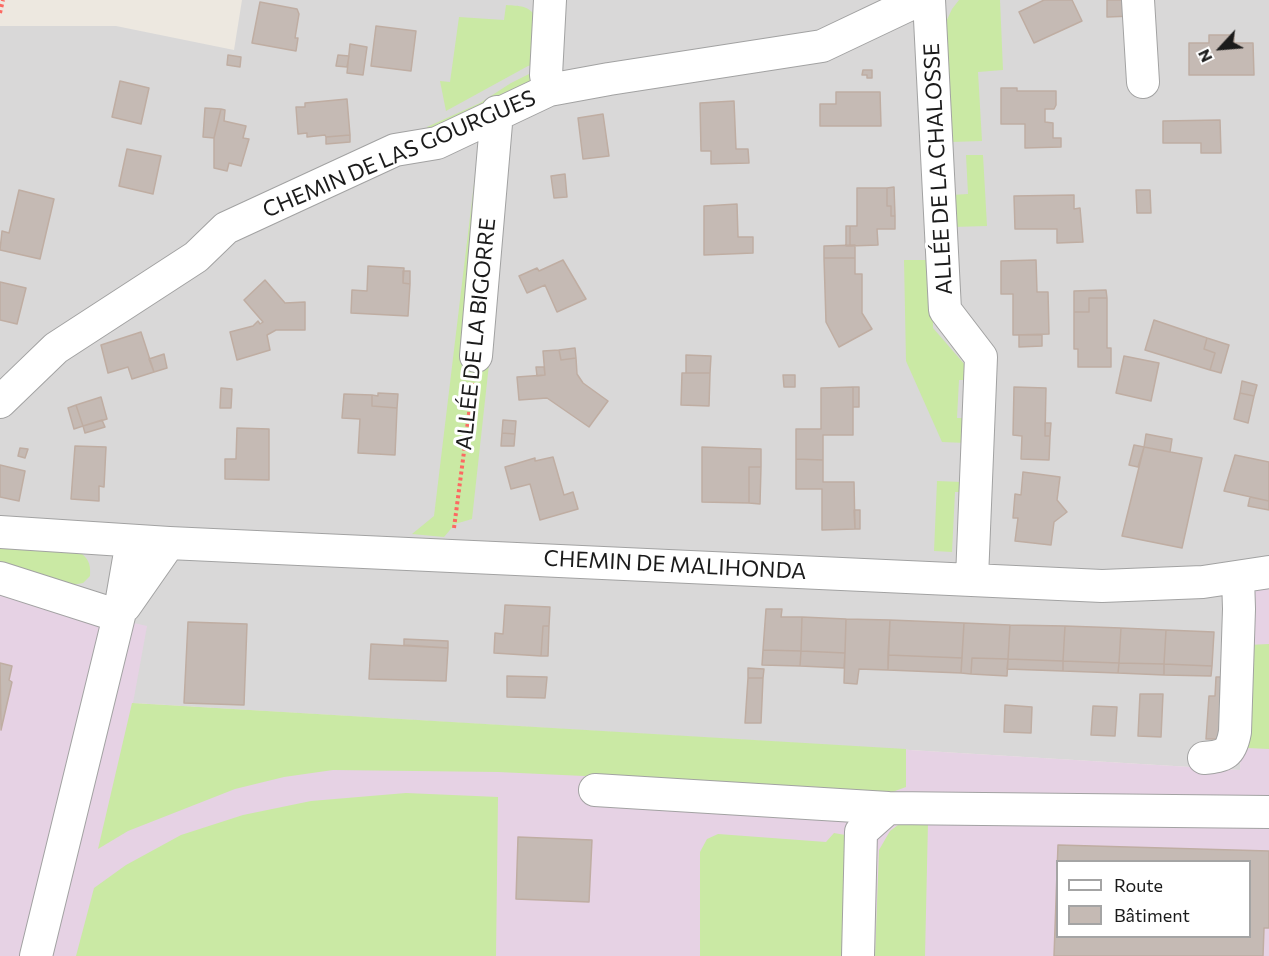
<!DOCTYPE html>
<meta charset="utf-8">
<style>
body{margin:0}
#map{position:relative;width:1269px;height:956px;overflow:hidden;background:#ede8e0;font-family:Commissioner,sans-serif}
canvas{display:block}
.legend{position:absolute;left:1056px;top:860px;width:195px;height:78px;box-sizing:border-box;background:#fff;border:2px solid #a4a4a4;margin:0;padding:8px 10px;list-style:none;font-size:18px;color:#1b1b1b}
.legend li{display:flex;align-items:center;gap:12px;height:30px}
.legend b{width:30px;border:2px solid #a4a4a4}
.north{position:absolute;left:1191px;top:18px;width:60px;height:60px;-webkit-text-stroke:4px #fff;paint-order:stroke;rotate:244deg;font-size:16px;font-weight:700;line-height:24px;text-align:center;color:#1b1b1b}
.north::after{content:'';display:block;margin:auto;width:21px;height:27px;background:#1b1b1b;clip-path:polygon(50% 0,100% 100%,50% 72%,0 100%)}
</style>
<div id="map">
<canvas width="1269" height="956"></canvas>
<ul class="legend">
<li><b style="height:8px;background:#fff"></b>Route</li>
<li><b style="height:16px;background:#c5bab4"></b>Bâtiment</li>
</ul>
<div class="north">N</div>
</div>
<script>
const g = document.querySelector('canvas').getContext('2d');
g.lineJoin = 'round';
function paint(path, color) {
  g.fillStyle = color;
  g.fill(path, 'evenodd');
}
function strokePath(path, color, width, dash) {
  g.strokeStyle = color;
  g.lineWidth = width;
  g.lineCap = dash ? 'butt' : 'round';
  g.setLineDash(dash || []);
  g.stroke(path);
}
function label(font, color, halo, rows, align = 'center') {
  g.font = font + ' Commissioner,sans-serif';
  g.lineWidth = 6;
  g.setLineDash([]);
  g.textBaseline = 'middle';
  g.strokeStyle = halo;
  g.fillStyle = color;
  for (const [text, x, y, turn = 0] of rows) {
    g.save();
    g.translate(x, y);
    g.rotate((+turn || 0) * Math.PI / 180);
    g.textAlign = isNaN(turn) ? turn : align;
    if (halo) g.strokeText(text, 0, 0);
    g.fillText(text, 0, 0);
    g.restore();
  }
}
paint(new Path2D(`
 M242,0H1269V572L1246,576L1240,770L132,703L0,592V26H116L234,50Z`), '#d9d8d8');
paint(new Path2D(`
 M1269,572V956H0V592L147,626L133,703L1240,770L1246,576ZM1058,862H1250V936H1058Z`), '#e6d2e4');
paint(new Path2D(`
 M959,0H1000L1003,70L978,72L982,141L951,142L946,22L952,9Z
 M506,5C519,6 530,5 536,18L534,65L528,66L446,111L440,81L450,82L459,17L504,20Z
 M533,72L529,86L427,136V127L480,103L511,83Z
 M966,155H983L987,226L953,227L951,195L968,194Z
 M487,166L490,355L472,519L455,524L444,537L412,534L434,516L476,167Z
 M904,260H933V328L966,366V380H959L957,418H966V443L942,442L906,361Z
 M937,481L962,482V492H955L952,552L934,551Z
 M0,545L78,551C88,558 91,563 90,576L83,583L72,585L0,564Z
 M1269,644V749L1247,748V645Z
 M132,703L906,749V787L865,802L837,798L820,787L498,772L333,770L284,777L235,789L128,831L98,849Z
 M406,793L498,797L496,956H76L94,888L126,865L181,835L243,815L311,801Z
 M908,822H928L925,956H875L879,850L890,831L898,825Z
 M834,833L851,836L847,956H700V852L707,839L718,834L826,842Z`), '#cae9a4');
const building = new Path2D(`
 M1044,0H1072L1082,21L1034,43L1019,12Z
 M1107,0H1131L1132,16L1107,17Z
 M260,2L297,9L299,14L295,38H298L296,51L252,43Z
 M376,26L416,31L411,71L371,66Z
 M1209,35H1234V43H1253L1254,75H1189V43H1209Z
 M350,44L367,47L363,75L347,73Z
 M228,55L241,57L240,67L227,65Z
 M338,55L349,56L347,67L336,66Z
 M863,70H872V78H867V75H862Z
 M120,81L149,88L141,124L112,117Z
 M1001,88H1017V91H1056V105L1054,109H1045V122L1053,123V138H1061V147L1025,148V124H1001Z
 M836,92H880L881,126H820V104H836Z
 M347,99L350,135L326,137L325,135L307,137V133L298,134L296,107H305V103Z
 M734,101L736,149H748L749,163L711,164V151H701L700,103Z
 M205,108L221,109L214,138L203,137Z
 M221,109L225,110L224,121L246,126L243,138L249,139L241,166L229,163L227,171L214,168V138Z
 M603,114L609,156L583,159L578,118Z
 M1220,120L1221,153H1201V143H1163V121Z
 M350,135V142L326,144V137Z
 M127,149L161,156L153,194L119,186Z
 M565,174L567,197L554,198L551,176Z
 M894,187L895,216H891V206H887V188Z
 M857,188H887V206H891V216H895V229H877L878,245L850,246V226H857Z
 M19,190L54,199L40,259L0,250L2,231L9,233Z
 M1136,190H1150L1151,213H1137Z
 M1074,195V209L1080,208L1083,242L1057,243V229H1015L1014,196Z
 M737,204L738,237H753V253L704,255V206Z
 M846,226H850V246H846Z
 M855,245V258H824V246Z
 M824,258H855V274H862V313L872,329L839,347L826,322Z
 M563,260L586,299L557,312L545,285L527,293L519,276L537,268L539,271Z
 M1036,260L1037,292H1048L1049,334L1013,335V294H1001V261Z
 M368,266L404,268L403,283L410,284L408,316L351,313L352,290L367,291Z
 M403,271H410V284L403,283Z
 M265,280L285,303L305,302V330H276L267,335L270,350L237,360L230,332L253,326L258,321L260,324L263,322L244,300Z
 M0,282L26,288L17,324L0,320Z
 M1106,290L1107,298H1089V312H1074V291Z
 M1089,298H1107V348H1111V367H1078V349H1074V312H1089Z
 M1154,320L1207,338L1204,349L1215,353L1210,370L1145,350Z
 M141,332L154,372L132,379L128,367L108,373L101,345Z
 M1019,335H1042V346L1019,347Z
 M1207,338L1229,345L1221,373L1210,370L1215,353L1204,349Z
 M575,348L576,358L561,360L559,350Z
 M559,350L561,360L576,358L577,374L583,383L608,401L589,427L547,398L519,400L517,377L545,375L543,351Z
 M164,354L167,368L154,372L149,359Z
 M686,355L711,356L710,373H686Z
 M1124,356L1159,363L1151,401L1116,393Z
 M536,367H544L545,375L537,376Z
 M682,373H710L709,406L681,405Z
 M783,375H795V387H784Z
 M1242,381L1257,385L1254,396L1240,393Z
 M853,387H859V407H853Z
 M853,387V435H823V460L796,459V429H821V388Z
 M1014,387L1046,388L1045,436H1050L1049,460L1021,459L1022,436L1013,435Z
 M221,388L232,389L231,408H220Z
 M378,393L398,394L397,408L372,406V395L378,396Z
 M1240,393L1254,396L1248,423L1234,419Z
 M344,394L372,395V406L397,408L395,455L358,453L360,419L342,418Z
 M101,397L107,419L83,426L76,405Z
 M76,405L83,426L74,429L68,408Z
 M102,420L105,427L85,433L83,426Z
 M503,420L516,421L515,434L502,433Z
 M1045,423H1051L1050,436H1045Z
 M237,428L269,429V480L225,479V459H236Z
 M502,433L515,434L514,446H501Z
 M1146,434L1172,439L1170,452L1144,447Z
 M1134,445L1144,447L1138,467L1129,465Z
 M75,446L106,447L104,487L99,486V501L71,499Z
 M702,447L761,449V467H749V503L702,502Z
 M1144,447L1202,458L1182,548L1122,536Z
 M20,448L28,449L25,458L18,456Z
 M1235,455L1269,462V501L1224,491Z
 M553,457L564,495L573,492L578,509L540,520L530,484L511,489L505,467L535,458V461Z
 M796,459L823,460V482H854L855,529L822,530V489H796Z
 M0,465L25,471L19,501L0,497Z
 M749,467H761L760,504L749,503Z
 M1023,472L1060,477L1057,500L1067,512L1054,522L1051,545L1015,541L1018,518H1013L1015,494L1021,495Z
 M1250,497L1269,501V510L1248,506Z
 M854,510H860V529H855Z
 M505,605L550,607L549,626H543L541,656L494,653L495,633L503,634Z
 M766,609H782L781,617H802L801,651L763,650Z
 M802,617L846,619L845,653L801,651Z
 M846,619L890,620L888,670L859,669L857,684L844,683Z
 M890,620L964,623L962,658L888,655Z
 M188,622L247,624L244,705L184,703Z
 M964,623L1010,625L1008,659L972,658L971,674L961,673Z
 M1010,625L1065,626L1063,661L1008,659Z
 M543,626H549L548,656H541Z
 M1065,626L1121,628L1119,663L1063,661Z
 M1121,628L1166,630L1164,664L1119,663Z
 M1166,630L1214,632L1212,666L1164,664Z
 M404,639L448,641V648L404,645Z
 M371,644L448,648L446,681L369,679Z
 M763,650L801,651L800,666L762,665Z
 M801,651L845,653L844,668L800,666Z
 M888,655L962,658L961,673L888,670Z
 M972,658L1008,659L1007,676L971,674Z
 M1008,659L1063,661V671L1007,669Z
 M1063,661L1119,663L1118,673L1063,671Z
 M0,663L12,666L9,680L12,682L1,730Z
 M1119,663L1164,664V675L1118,673Z
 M1164,664L1212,666L1211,676L1164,675Z
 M748,668L764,669L763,678H748Z
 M507,676L547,677L545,698L507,697Z
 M1216,677H1229L1226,739H1206L1209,696H1215Z
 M748,678H763L761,723H745Z
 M1140,694H1163L1161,737L1138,736Z
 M1005,705L1032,707L1031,733L1004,732Z
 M1093,706L1117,707L1115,736L1091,735Z
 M518,837L592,840L589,902L516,899Z
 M1058,845L1269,851V928H1264L1263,956H1054ZM1058,862H1250V936H1058Z`);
paint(building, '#c5bab4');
strokePath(building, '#bfada2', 1.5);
const minor = new Path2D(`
 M929,0L945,310L981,357L972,578
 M1138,0L1143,82
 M549,90L546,75L550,0
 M476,356L497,112
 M0,402L56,348L196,257L226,228L395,150L437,143L549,90L609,79L822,46L919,0
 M0,532L169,543L1102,586L1203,582L1269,572
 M0,578L119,616
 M125,606L169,543
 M1204,758C1225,756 1231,754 1235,732L1239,609L1238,577
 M595,790L888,808
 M36,956L119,616L132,541
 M858,956L861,832L888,808L1269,812`);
strokePath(minor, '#a2a2a2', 34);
strokePath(new Path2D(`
 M0,13L3,0
 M454,528L473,383`), '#fc6962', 4, [3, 3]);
strokePath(minor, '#fff', 32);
label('22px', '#1b1b1b', '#fff', [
 ["CHEMIN DE LAS GOURGUES",399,154,-23],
 ["ALLÉE DE LA CHALOSSE",938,169,-93],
 ["ALLÉE DE LA BIGORRE",476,334,-84],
 ["CHEMIN DE MALIHONDA",675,565,3]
]);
</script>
